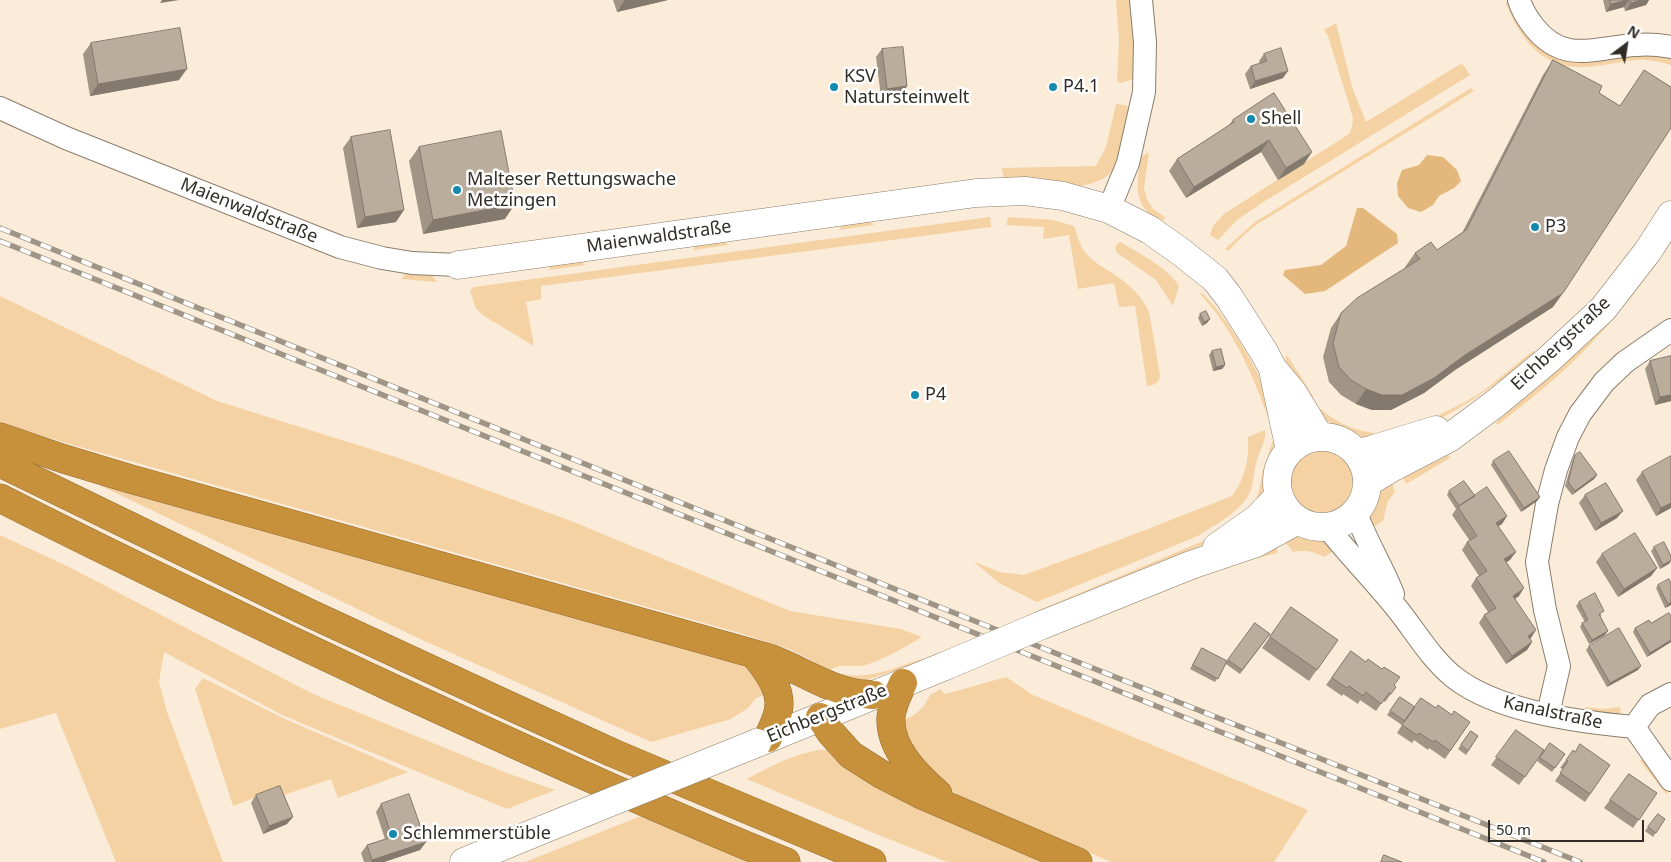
<!DOCTYPE html>
<meta charset="utf-8">
<style>
body{margin:0}
#map{position:relative;width:1671px;height:862px;overflow:hidden;background:#faecd9;font-family:"Noto Sans",sans-serif}
canvas{display:block}
.north{position:absolute;left:1601px;top:20px;width:50px;height:50px;-webkit-text-stroke:4px #fff;paint-order:stroke;rotate:31deg;font-size:14px;font-weight:700;line-height:20px;text-align:center;color:#312c25}
.north::after{content:'';display:block;margin:auto;width:18px;height:22px;background:#312c25;clip-path:polygon(50% 0,100% 100%,50% 72%,0 100%)}
.scale{position:absolute;left:1488px;top:820px;width:156px;height:22px;box-sizing:border-box;border:2px solid #312c25;border-top:0;padding-left:6px;font-size:15px;line-height:18px;white-space:nowrap;color:#312c25;-webkit-text-stroke:4px #fff;paint-order:stroke}
</style>
<div id="map">
<canvas width="1671" height="862"></canvas>
<div class="north">N</div>
<div class="scale">50 m</div>
</div>
<script>
const g = document.querySelector('canvas').getContext('2d');
g.lineJoin = 'round';
function paint(path, color) {
  g.fillStyle = color;
  g.fill(path, 'evenodd');
}
function strokePath(path, color, width, dash) {
  g.strokeStyle = color;
  g.lineWidth = width;
  g.lineCap = dash ? 'butt' : 'round';
  g.setLineDash(dash || []);
  g.stroke(path);
}
function label(font, color, halo, rows, align = 'center') {
  g.font = font + ' "Noto Sans",sans-serif';
  g.lineWidth = 5;
  g.setLineDash([]);
  g.textBaseline = 'middle';
  g.strokeStyle = halo;
  g.fillStyle = color;
  for (const [text, x, y, turn = 0] of rows) {
    g.save();
    g.translate(x, y);
    g.rotate((+turn || 0) * Math.PI / 180);
    g.textAlign = isNaN(turn) ? turn : align;
    if (halo) g.strokeText(text, 0, 0);
    g.fillText(text, 0, 0);
    g.restore();
  }
}
paint(new Path2D(`
 M1116,0H1132L1135,42L1134,79L1121,83L1117,81L1119,40Z
 M1505,2L1511,3C1517,16 1523,29 1531,40C1537,47 1545,52 1553,55C1583,68 1607,56 1637,54C1649,53 1660,55 1671,58V65C1660,62 1648,59 1637,60C1619,61 1601,67 1583,67C1539,68 1521,38 1505,2Z
 M1336,23L1352,87L1366,122L1462,63L1470,75L1265,201L1237,220L1218,240L1210,235L1213,226L1224,214L1349,134L1352,127L1353,118L1328,36L1324,30Z
 M1471,88L1474,91L1256,225L1244,235L1228,251L1226,249L1228,246L1255,222Z
 M1116,104L1125,105L1129,108C1126,125 1124,145 1118,161C1103,200 1035,184 1004,181L1002,168L1096,166L1106,147Z
 M1149,152L1144,188L1147,199L1153,209L1166,218L1159,223C1133,202 1136,188 1141,157Z
 M990,217L991,227L541,286V299L526,302L534,346L484,316L476,309L470,291L474,287Z
 M1008,217L1053,220L1074,226C1077,234 1079,243 1084,251C1093,263 1107,269 1118,277C1131,286 1143,298 1149,312L1160,375C1159,383 1155,385 1147,386L1135,306L1119,307L1114,283L1078,289L1069,235L1043,239L1044,227L1006,225Z
 M868,219L874,225L839,230L844,222Z
 M722,238L728,245L693,250L698,241Z
 M1671,238V243C1644,282 1615,320 1581,354C1556,379 1527,402 1499,424H1495L1504,414L1578,352L1621,304Z
 M1120,242C1140,254 1166,266 1179,286L1173,306L1156,280L1117,253L1115,248L1118,243Z
 M578,258L585,265L549,270L554,261Z
 M407,272L431,274L437,282L401,279Z
 M1202,293C1224,313 1258,368 1268,396C1271,403 1270,411 1271,419L1268,417C1252,373 1233,329 1200,294Z
 M0,296L217,401L399,458L566,519L790,611L901,629L922,637C904,648 886,658 866,665C852,669 844,661 828,671L809,659L787,648L736,632L66,443L0,423Z
 M1533,351L1536,353C1500,381 1466,408 1424,426L1423,423L1463,403L1482,392Z
 M1287,355L1313,396L1312,399L1284,364Z
 M1321,409C1337,423 1353,430 1374,433L1377,440L1363,443C1347,430 1328,425 1314,411Z
 M1265,430C1266,441 1261,448 1257,459C1254,469 1254,480 1251,490C1243,511 1216,524 1198,536L1037,602L999,583L973,561L999,572L1024,575L1122,539L1232,496C1246,477 1249,459 1248,437Z
 M1275,435L1280,438L1267,471L1264,493L1254,504L1259,491L1263,469Z
 M1288 481a34 34 0 1 1 68 0a34 34 0 1 1-68 0Z
 M1449,455L1450,458L1406,484L1400,471L1419,467Z
 M66,469L731,651L772,691L755,699L748,708L731,719L651,742L420,639Z
 M1390,477L1395,492L1388,501L1383,521L1369,530C1367,505 1374,494 1390,477Z
 M1227,526L1229,531L1203,545L1026,618L1023,617L1201,542Z
 M1302,534C1315,537 1327,539 1338,548L1324,557C1313,551 1305,550 1293,552L1281,537Z
 M0,535L69,567L313,694L504,772L555,790L507,809L282,715L164,652L159,682L167,712L223,862H116L56,713L0,729Z
 M1277,547V553L1233,564L1061,633L1058,632L1231,561Z
 M922,659L925,660L867,680L856,681L838,677L843,674C871,680 896,667 922,659Z
 M1006,677L1033,695L1308,810L1274,862H1111L960,796L942,783L914,750L905,731L904,720L914,715L924,706L930,695L941,689L944,694L949,693Z
 M203,678L285,719L408,772L338,798L331,779L281,796L278,789L233,806L195,689Z
 M1585,707L1604,709L1620,707L1621,716L1585,714Z
 M818,750H831L1062,862H947L881,836L747,779C770,766 793,755 818,750Z
 M1644,758L1669,792L1666,794L1640,761Z
 M641,816L749,862H525Z`), '#f5d2a4');
paint(new Path2D(`
 M1427,155L1443,157L1457,170L1461,181L1454,188L1439,196L1433,205L1421,212L1408,208L1398,196L1397,183L1402,170L1419,165Z
 M1357,208H1363L1397,234L1398,243L1325,291L1305,294L1283,275L1285,270L1321,265L1346,246Z`), '#e4b87d');
const street = new Path2D(`
 M1519,0C1522,10 1527,18 1534,27C1564,65 1596,47 1636,45C1648,44 1660,45 1671,47
 M0,108L66,138L340,247L382,258L412,263L458,265
 M1109,209L1128,163L1144,92L1145,42L1141,0
 M1356,513C1366,541 1382,566 1393,594
 M1327,527C1350,556 1376,582 1399,611C1417,634 1432,660 1455,678C1499,712 1580,722 1634,727
 M1548,714L1559,666L1545,610L1537,562L1547,504L1556,470L1568,437L1580,414L1604,382L1625,362L1671,330
 M1634,727L1671,780
 M1634,727L1650,705L1671,694`);
const secondary = new Path2D(`
 M458,265L976,193L1025,191L1063,196L1109,209L1150,230L1181,252L1215,279L1229,297L1264,352L1273,369L1293,393L1319,436
 M1274,375L1290,450
 M1277 482a45 45 0 1 1 90 0a45 45 0 1 1-90 0Z
 M1358,453L1371,450L1436,430
 M1368,482L1393,467L1449,438L1496,403L1548,360L1603,309L1648,251L1671,215
 M1217,547L1258,518L1279,496
 M1042,625L1191,565L1256,543L1298,520
 M757,743L945,666
 M464,862L544,829`);
const highway = new Path2D(`
 M0,437L61,458L127,478L769,658C797,668 822,686 850,692C858,694 866,694 874,695
 M0,463L309,613L512,707L613,753L872,862
 M0,498C128,563 258,625 388,686C520,747 651,807 786,862
 M754,654C768,671 785,693 777,716C775,723 771,731 768,738
 M903,683C898,694 892,705 891,717C889,748 916,775 938,794
 M820,717L831,733L851,755L881,774L924,796L1078,862`);
strokePath(street, '#8b7e6d', 24);
strokePath(secondary, '#8b7e6d', 29);
strokePath(highway, '#926d33', 29);
strokePath(street, '#fff', 22);
strokePath(secondary, '#fff', 28);
strokePath(highway, '#c7903b', 28);
const rail = new Path2D(`
 M0,228L932,604L1580,862
 M0,241L1544,862`);
strokePath(rail, '#9f9587', 5.5);
strokePath(rail, '#fff', 4, [11]);
const secondaryBridge = new Path2D(`
 M945,666L1042,625
 M544,829L757,743`);
strokePath(secondaryBridge, '#8b7e6d', 29, []);
strokePath(secondaryBridge, '#fff', 28);
paint(new Path2D(`
 M613,0H668L617,12Z
 M1603,0H1649L1646,5L1625,11L1624,7L1606,12Z
 M91,43L179,80L90,96L83,54Z
 M882,49L907,86L902,94L881,97L876,57Z
 M1264,54L1283,78L1250,89L1245,74L1251,66L1260,64L1259,61Z
 M1553,60L1599,93L1620,106L1644,70L1553,307L1455,370L1424,393L1391,410H1372L1356,404L1341,395L1329,382L1323,357L1331,328L1341,313L1405,268V267L1415,253L1437,250L1462,233L1543,75Z
 M1274,93L1304,164L1278,180L1261,152L1186,198L1169,171L1177,159L1228,126L1233,120Z
 M351,137L396,222L357,228L343,148Z
 M419,147L505,219L423,234L409,161Z
 M1200,314L1210,319L1207,323L1202,326L1198,318Z
 M1212,351L1225,365L1222,369L1213,371L1209,355Z
 M1671,356V401L1655,405L1645,369L1650,361Z
 M1575,455L1597,475L1594,479L1572,495L1565,486L1573,459Z
 M1493,461L1540,497L1537,501L1521,512L1491,465Z
 M1642,472L1671,508L1656,516L1636,480Z
 M1449,491L1475,496L1507,516L1502,524L1498,526L1510,560L1506,562L1519,596L1515,599L1530,638L1532,642L1527,650L1506,664L1479,623L1484,615L1488,612L1471,586L1476,578L1479,576L1462,550L1467,542L1470,541L1452,515L1456,509L1447,495Z
 M1585,495L1617,518L1595,531L1579,503Z
 M1654,547L1670,563L1660,569L1651,551Z
 M1602,554L1657,568L1651,576L1618,597L1596,562Z
 M1671,583V605L1665,608L1656,588L1658,585Z
 M1579,602L1602,615L1600,616L1605,635L1589,644L1580,627L1582,623L1585,622L1576,606Z
 M1291,607L1338,640L1309,681L1262,648Z
 M1255,623L1270,634L1240,674L1226,664L1215,682L1190,669L1202,648L1227,661Z
 M1651,623L1671,642L1647,657L1633,632L1635,628Z
 M1589,646L1638,670L1607,687L1586,650Z
 M1351,651L1396,687L1385,702L1383,701L1376,711L1360,700L1358,704L1343,694L1342,696L1326,685Z
 M1400,697L1415,707L1436,708L1470,722L1445,759L1429,748L1428,750L1414,740L1412,743L1397,733L1402,725L1387,715Z
 M1516,730L1544,750L1519,785L1491,765Z
 M1471,731L1478,736L1466,755L1458,749Z
 M1550,743L1565,754L1552,772L1537,761Z
 M1575,752L1610,765L1585,802L1555,781L1563,769L1560,768L1566,760Z
 M1629,774L1657,793L1633,828L1604,808Z
 M256,795L287,824L263,834L251,803Z
 M381,804L426,842L420,850L384,862H364L361,853L367,845L385,839L376,812Z
 M1658,814L1665,819L1653,837L1645,831Z`), '#a19586');
paint(new Path2D(`
 M162,0H179L160,3Z
 M625,0H668L617,12Z
 M1627,0H1629L1624,7L1606,12L1611,4Z
 M1641,0H1649L1646,5L1625,11L1631,3Z
 M187,69L179,80L90,96L98,84Z
 M1288,71L1283,78L1250,89L1255,81Z
 M907,86L902,94L881,97L887,89Z
 M1269,140L1261,152L1186,198L1194,187Z
 M1312,152L1304,164L1278,180L1286,168Z
 M515,204L505,219L423,234L433,220Z
 M404,210L396,222L357,228L365,217Z
 M1563,293L1553,307L1455,370L1424,393L1391,410H1372L1356,404L1366,389L1465,355Z
 M1210,319L1207,323L1202,326L1204,322Z
 M1225,365L1222,369L1213,371L1216,367Z
 M1671,395V401L1655,405L1660,397Z
 M1597,475L1594,479L1572,495L1575,491Z
 M1540,497L1537,501L1521,512L1524,508Z
 M1671,503V508L1656,516L1661,508Z
 M1623,511L1617,518L1595,531L1601,523Z
 M1507,516L1502,524L1491,531L1496,523Z
 M1516,552L1510,560L1499,567L1504,559Z
 M1671,560L1670,563L1660,569L1663,565Z
 M1657,568L1651,576L1618,597L1624,589Z
 M1524,588L1519,596L1507,604L1513,596Z
 M1671,602V605L1665,608L1668,604Z
 M1536,630L1531,638L1523,643L1528,636Z
 M1608,631L1605,635L1589,644L1592,640Z
 M1671,640V642L1647,657L1650,653Z
 M1532,642L1527,650L1506,664L1512,656Z
 M1641,666L1638,670L1607,687L1610,683Z
 M293,817L287,824L263,834L269,826Z
 M426,842L420,850L384,862H371L372,860Z`), '#83796d');
const building = new Path2D(`
 M1610,0H1627L1611,4Z
 M1630,0H1641L1631,3Z
 M180,28L187,69L98,84L91,43Z
 M903,47L907,86L887,89L882,49Z
 M1281,48L1288,71L1255,81L1251,66L1267,61L1264,54Z
 M1553,60L1602,86L1599,93L1620,106L1644,70L1671,87V128L1563,293L1465,355L1434,378L1402,395H1382L1366,389L1351,380L1339,367L1333,343L1341,313L1357,298L1420,259L1415,253L1431,242L1437,250L1466,230Z
 M1274,93L1312,152L1286,168L1269,140L1194,187L1177,159L1234,122L1233,120Z
 M390,130L404,210L365,217L351,137Z
 M501,131L515,204L433,220L419,147Z
 M1206,311L1210,319L1204,322L1200,314Z
 M1221,349L1225,365L1216,367L1212,351Z
 M1671,356V395L1660,397L1650,361Z
 M1509,451L1540,497L1524,508L1493,461Z
 M1580,452L1597,475L1575,491L1568,482L1575,455Z
 M1671,456V503L1661,508L1642,472Z
 M1464,481L1475,496L1459,506L1449,491Z
 M1606,483L1623,511L1601,523L1585,495Z
 M1487,487L1507,516L1496,523L1516,552L1504,559L1524,588L1513,596L1536,630L1528,636L1532,642L1512,656L1484,615L1496,608L1476,578L1487,571L1467,542L1477,536L1458,507Z
 M1635,533L1657,568L1624,589L1602,554Z
 M1664,542L1671,556V560L1663,565L1654,547Z
 M1669,579L1671,583V602L1668,604L1658,585Z
 M1595,593L1604,611L1599,614L1608,631L1592,640L1582,623L1588,620L1579,602Z
 M1291,607L1338,640L1317,670L1270,637Z
 M1669,613L1671,616V640L1650,653L1635,628L1649,620L1651,623Z
 M1255,623L1270,634L1242,670L1228,660Z
 M1619,628L1641,666L1610,683L1589,646Z
 M1202,648L1227,661L1218,679L1193,665Z
 M1351,651L1366,662L1368,659L1382,669L1384,667L1400,677L1394,685L1396,687L1391,694L1389,693L1381,704L1366,692L1363,696L1349,686L1347,688L1332,678Z
 M1400,697L1415,707L1405,721L1390,711Z
 M1421,698L1436,708L1438,705L1452,715L1454,711L1470,722L1450,751L1435,740L1433,742L1419,733L1417,735L1402,725Z
 M1516,730L1544,750L1525,777L1496,757Z
 M1471,731L1478,736L1468,751L1461,745Z
 M1550,743L1565,754L1555,768L1540,758Z
 M1580,744L1610,765L1590,794L1560,773L1568,761L1566,760L1573,750L1575,752Z
 M1629,774L1657,793L1639,820L1610,800Z
 M280,786L293,817L269,826L256,795Z
 M409,794L426,842L372,860L367,845L392,837L381,804Z
 M1658,814L1665,819L1656,833L1648,827Z
 M1384,855L1402,862H1381Z`);
paint(building, '#bbad9c');
strokePath(building, '#83796d', 1);
for (const [x, y, r, color] of [
 [834,87,5,"#148bae"],
 [1053,87,5,"#148bae"],
 [1251,119,5,"#148bae"],
 [457,190,5,"#148bae"],
 [1535,227,5,"#148bae"],
 [915,395,5,"#148bae"],
 [393,834,5,"#148bae"]
]) {
  const dot = new Path2D();
  dot.arc(x, y, r, 0, 2 * Math.PI);
  g.fillStyle = color;
  g.fill(dot);
  strokePath(dot, '#fff', 2);
}
label('18px', '#312c25', '#fff', [
 ["KSV",844,77],
 ["Natursteinwelt",844,98],
 ["P4.1",1063,87],
 ["Shell",1261,119],
 ["Malteser Rettungswache",467,180],
 ["Metzingen",467,201],
 ["P3",1545,227],
 ["P4",925,395],
 ["Schlemmerstüble",403,834]
], 'left');
label('18px', '#312c25', '#fff', [
 ["Maienwaldstraße",249,211,22],
 ["Maienwaldstraße",659,237,-8],
 ["Eichbergstraße",1561,344,-43],
 ["Kanalstraße",1553,713,12],
 ["Eichbergstraße",827,714,-22]
]);
</script>
